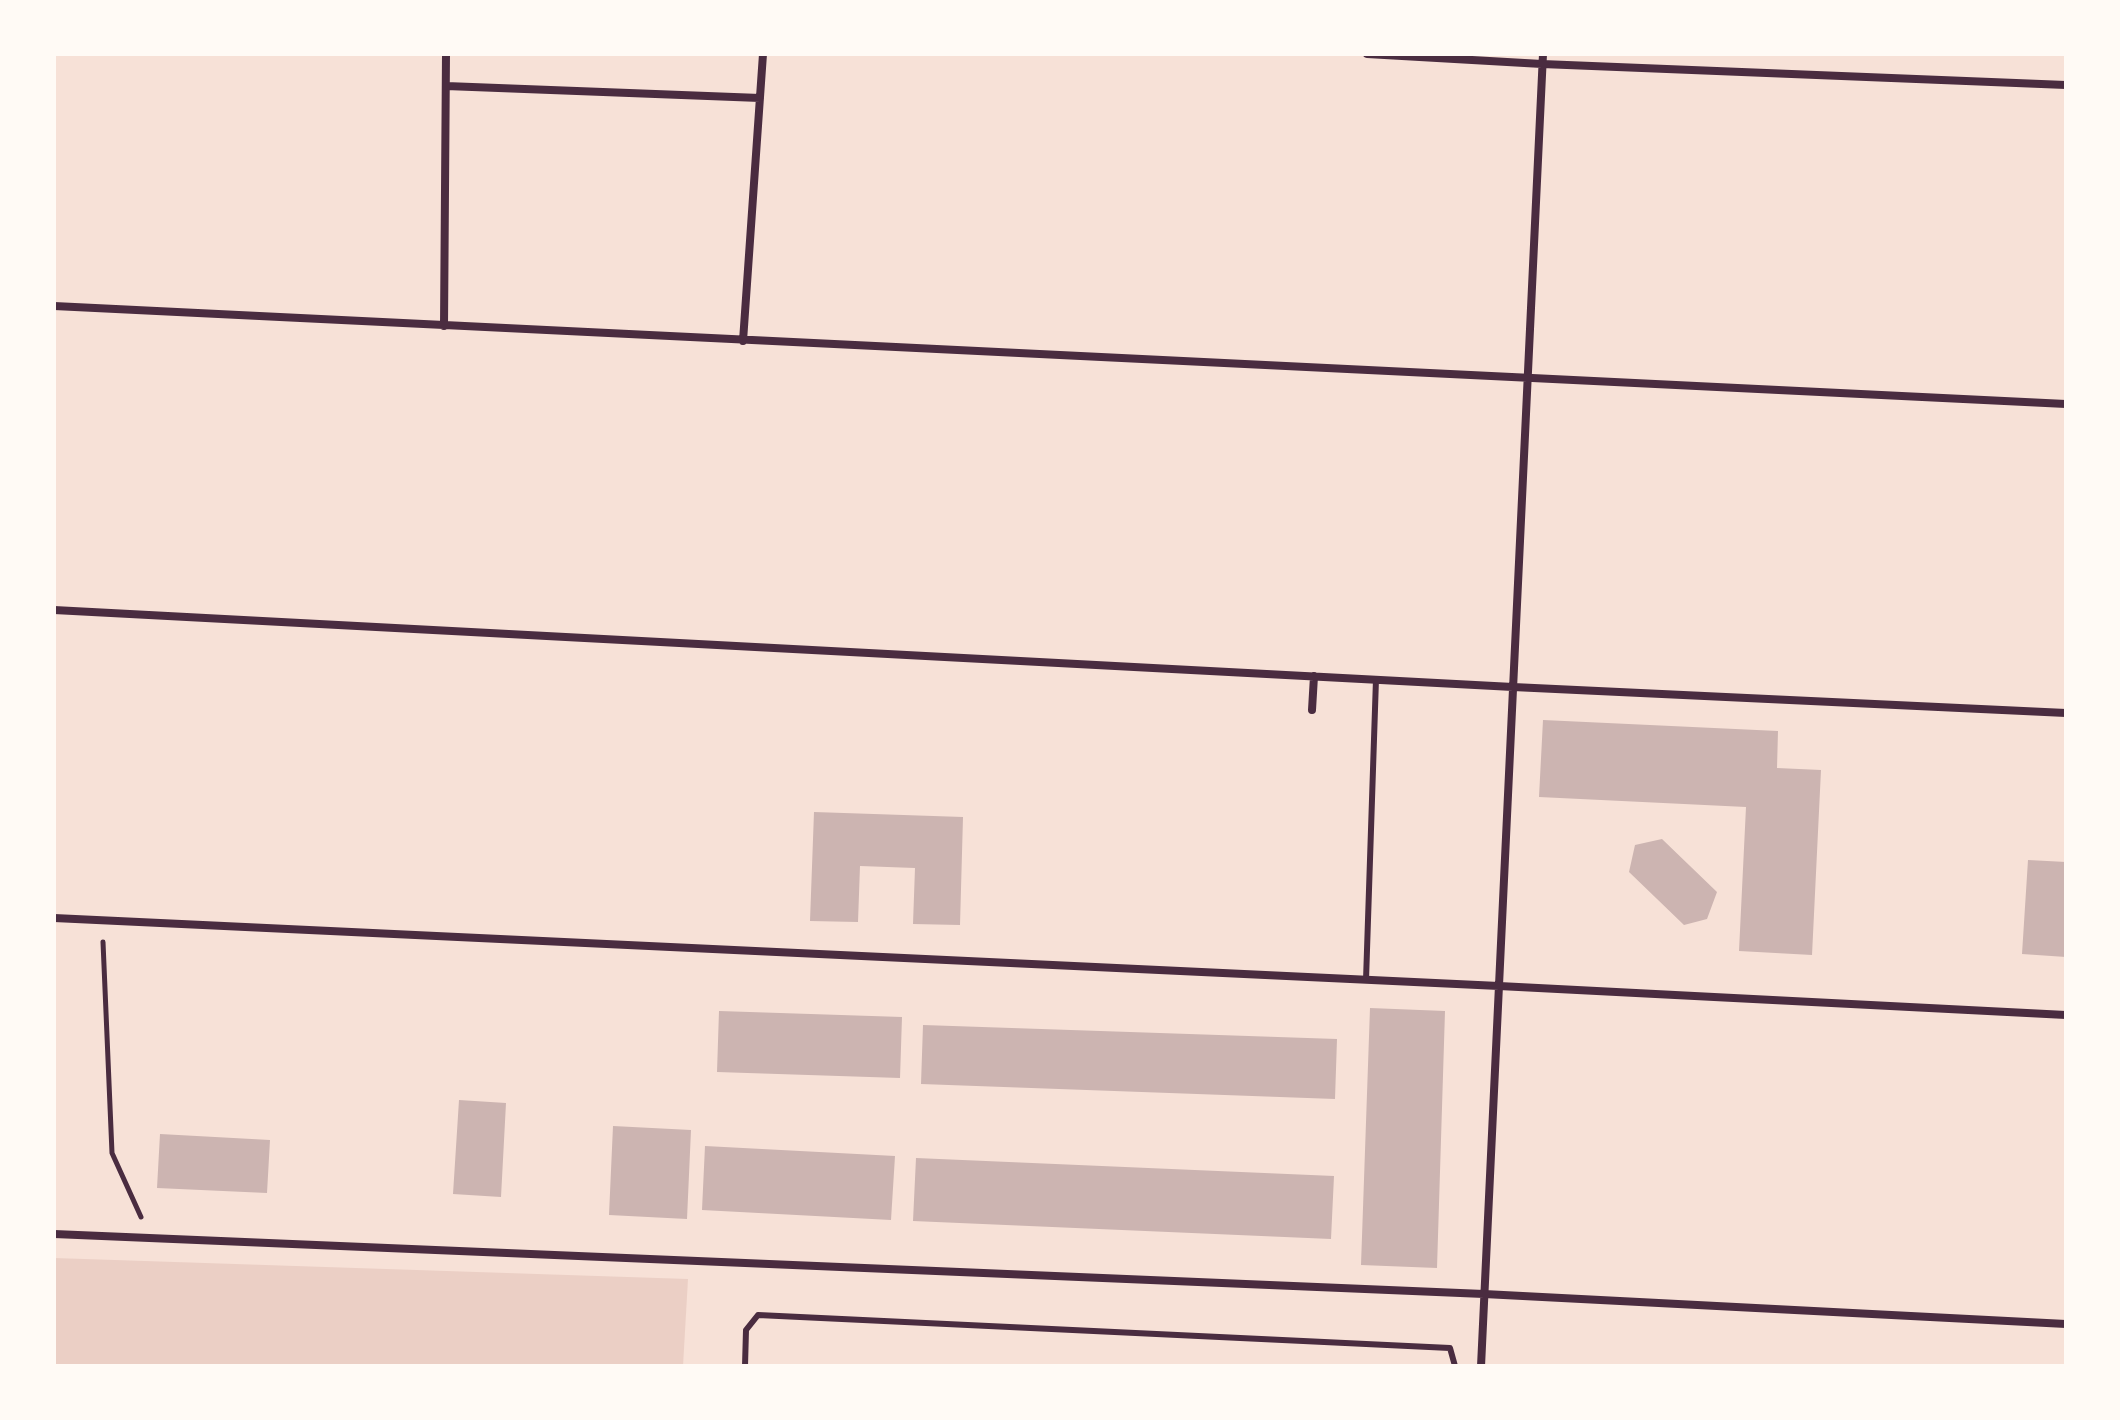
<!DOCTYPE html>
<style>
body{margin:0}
#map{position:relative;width:2120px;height:1420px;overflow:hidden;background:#f7e1d7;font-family:Manrope,sans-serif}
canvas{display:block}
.frame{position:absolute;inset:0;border:56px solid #fffaf5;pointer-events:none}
</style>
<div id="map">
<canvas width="2120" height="1420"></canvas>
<div class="frame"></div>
</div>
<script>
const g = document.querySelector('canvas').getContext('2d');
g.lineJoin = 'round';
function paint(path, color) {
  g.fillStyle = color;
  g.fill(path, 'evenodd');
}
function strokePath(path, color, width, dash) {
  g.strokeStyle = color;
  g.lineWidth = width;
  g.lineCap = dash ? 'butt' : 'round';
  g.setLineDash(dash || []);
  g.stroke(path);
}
paint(new Path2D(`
 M54,1258L688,1279L683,1366H54Z`), '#ebcfc5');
paint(new Path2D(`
 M1543,720L1778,731L1777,768L1821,770L1812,955L1739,951L1746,807L1539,797Z
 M814,812L963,817L960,925L913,924L915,868L860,866L858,922L810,921Z
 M1662,839L1717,892L1707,919L1684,925L1629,872L1635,845Z
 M2028,860L2066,862V957L2022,954Z
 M1370,1008L1445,1011L1437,1268L1361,1265Z
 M719,1011L902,1017L900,1078L717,1072Z
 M923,1025L1337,1039L1335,1099L921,1084Z
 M459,1100L506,1103L501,1197L453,1194Z
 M613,1126L691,1130L687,1219L609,1215Z
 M160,1134L270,1140L267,1193L157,1188Z
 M705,1146L895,1156L891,1220L702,1210Z
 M916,1158L1334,1176L1331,1239L913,1221Z`), '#ccb4b1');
strokePath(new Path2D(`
 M103,942L112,1153L141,1217`), '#4a2c40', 5);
strokePath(new Path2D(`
 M1366,980L1376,679
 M745,1366L746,1330L758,1315L1450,1348L1455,1366`), '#4a2c40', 6);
strokePath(new Path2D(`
 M1367,54L1542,64L2066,85
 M446,86L760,98
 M54,306L2066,404
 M444,326L446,54
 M743,341L763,54
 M54,610L1513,687L2066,713
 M1312,710L1314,676
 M54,918L1499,986L2066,1015
 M54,1234L1484,1294L2066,1324
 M1481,1366L1543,54`), '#4a2c40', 8);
</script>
